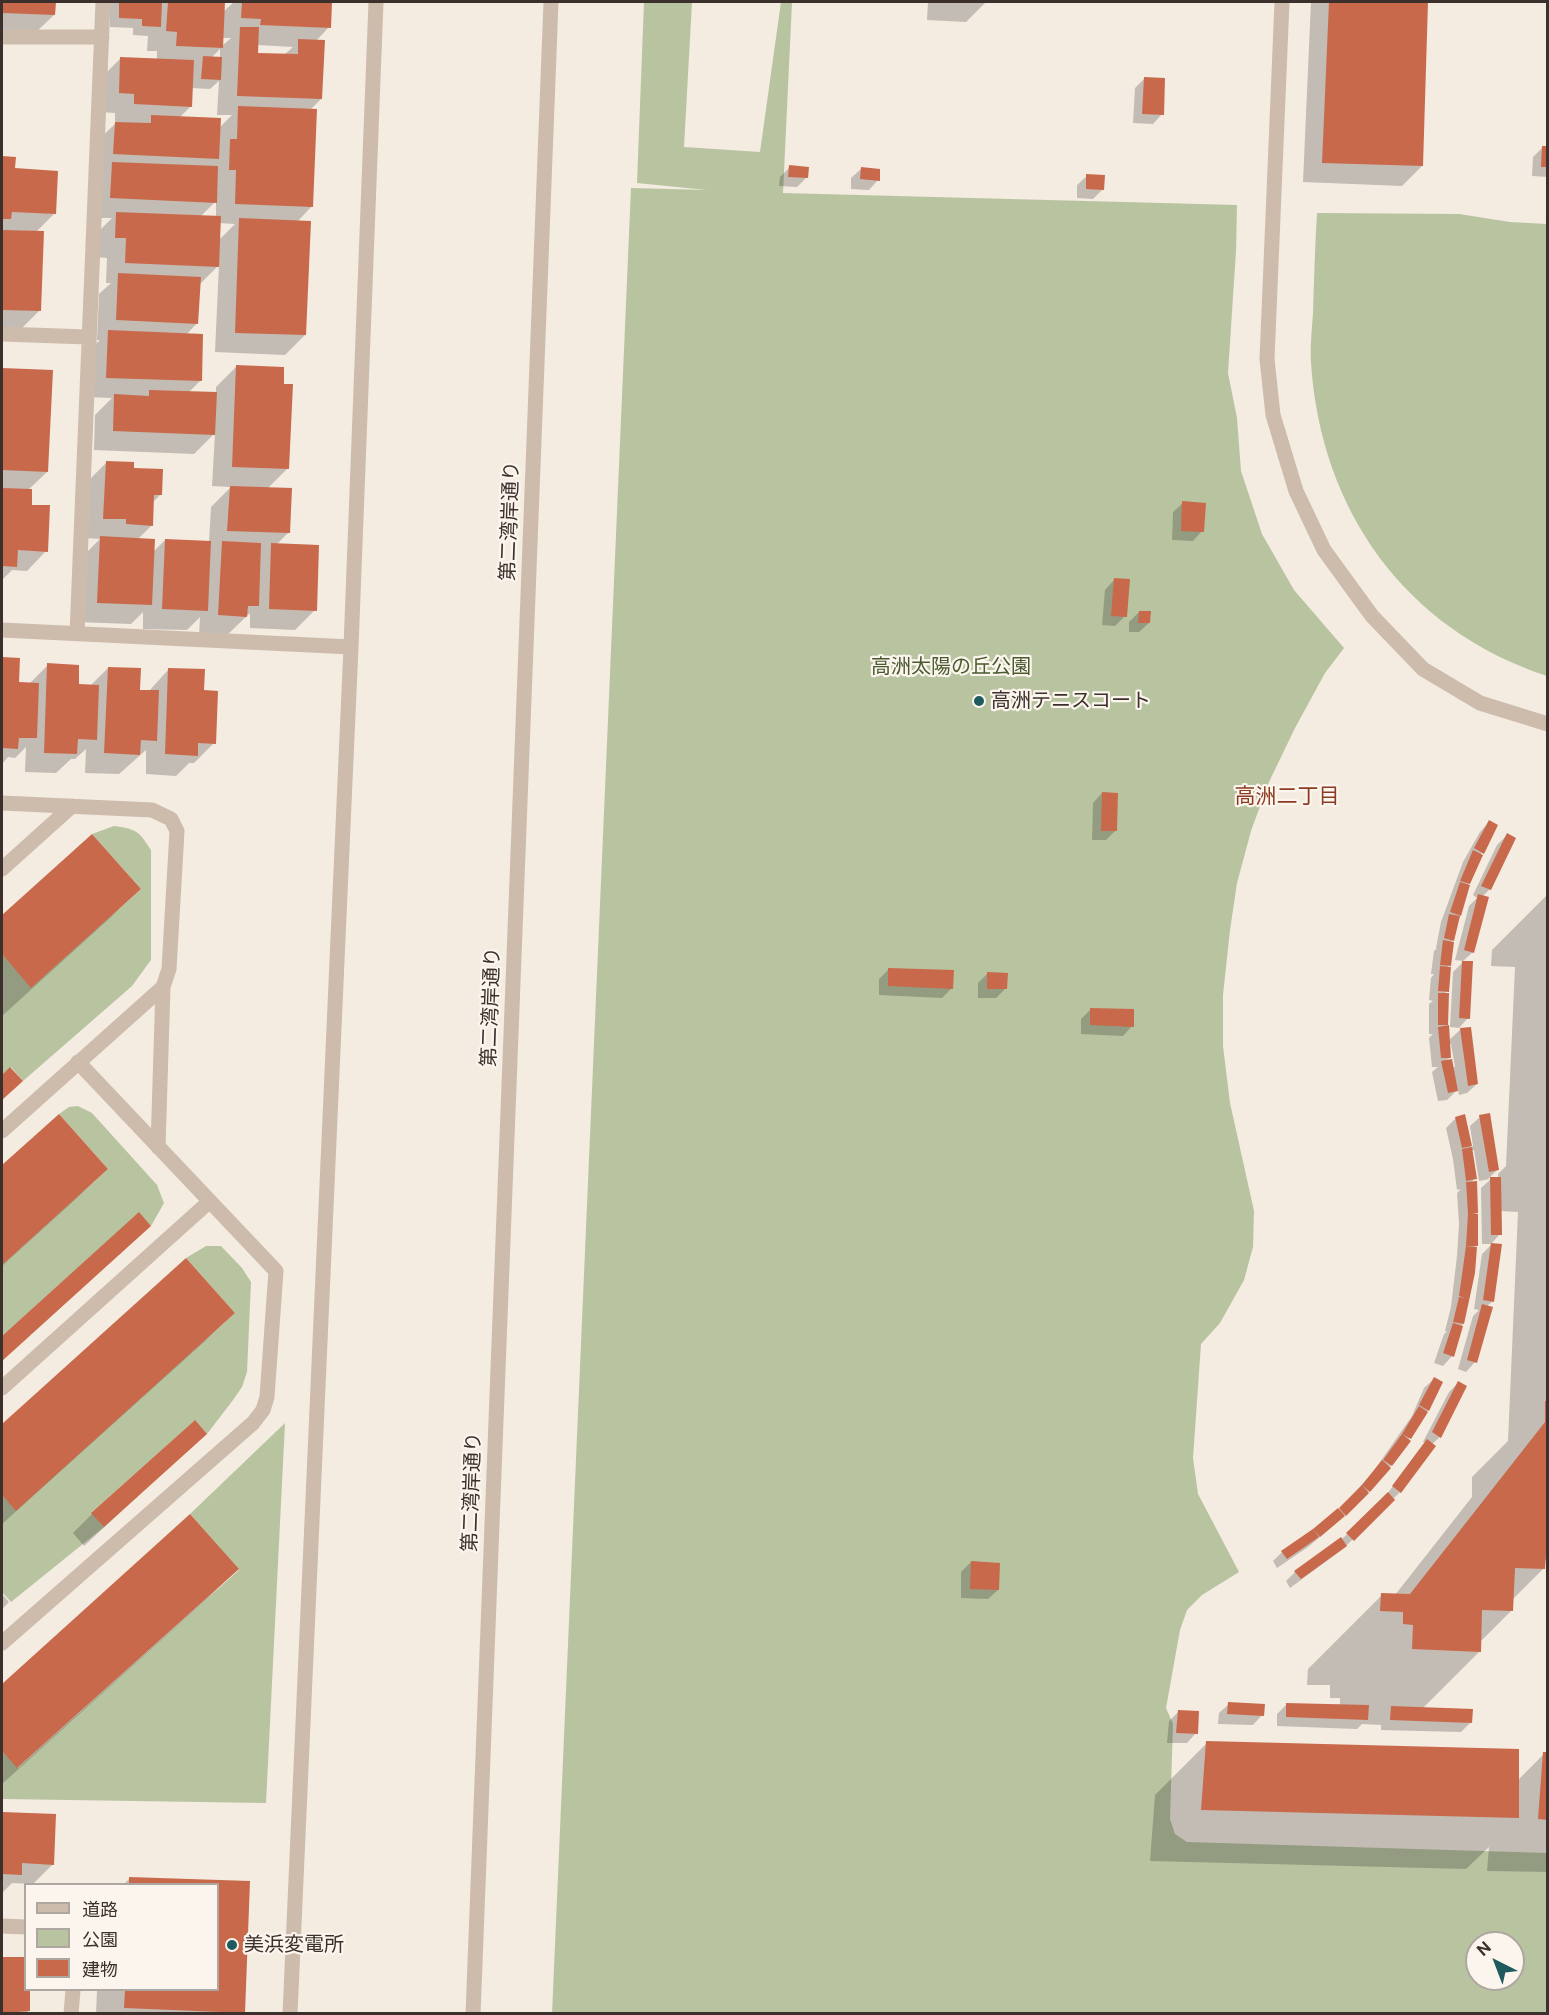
<!DOCTYPE html>
<meta charset="utf-8">
<style>
body{margin:0}
#map{position:relative;width:1549px;height:2015px;overflow:hidden;background:#f4ebe1;font-family:"Public Sans","Noto Sans JP",sans-serif}
canvas{display:block}
.frame{position:absolute;inset:0;border:3px solid #3b302b;pointer-events:none}
.legend{position:absolute;left:24px;top:1883px;width:195px;height:108px;box-sizing:border-box;background:#fbf5ee;border:2px solid #aea6a0;margin:0;padding:8px 10px;list-style:none;font-size:18px;color:#3b302b}
.legend li{display:flex;align-items:center;gap:12px;height:30px}
.legend b{width:30px;border:2px solid #aea6a0}
.north{position:absolute;left:1465px;top:1931px;width:60px;height:60px;box-sizing:border-box;background:#fbf5ee;border:2px solid #aea6a0;border-radius:50%;rotate:318deg;font-size:16px;font-weight:700;line-height:24px;text-align:center;color:#3b302b}
.north::after{content:'';display:block;margin:auto;width:21px;height:27px;background:#1f5a5e;clip-path:polygon(50% 0,100% 100%,50% 72%,0 100%)}
</style>
<div id="map">
<canvas width="1549" height="2015"></canvas>
<div class="frame"></div>
<ul class="legend">
<li><b style="height:8px;background:#cdbbac"></b>道路</li>
<li><b style="height:16px;background:#b8c4a0"></b>公園</li>
<li><b style="height:16px;background:#c8694b"></b>建物</li>
</ul>
<div class="north">N</div>
</div>
<script>
const g = document.querySelector('canvas').getContext('2d');
g.lineJoin = 'round';
function paint(path, color) {
  g.fillStyle = color;
  g.fill(path, 'evenodd');
}
function strokePath(path, color, width, dash) {
  g.strokeStyle = color;
  g.lineWidth = width;
  g.lineCap = dash ? 'butt' : 'round';
  g.setLineDash(dash || []);
  g.stroke(path);
}
function label(font, color, halo, rows, align = 'center') {
  g.font = font + ' "Public Sans","Noto Sans JP",sans-serif';
  g.lineWidth = 4.5;
  g.setLineDash([]);
  g.textBaseline = 'middle';
  g.strokeStyle = halo;
  g.fillStyle = color;
  for (const [text, x, y, turn = 0] of rows) {
    g.save();
    g.translate(x, y);
    g.rotate((+turn || 0) * Math.PI / 180);
    g.textAlign = isNaN(turn) ? turn : align;
    if (halo) g.strokeText(text, 0, 0);
    g.fillText(text, 0, 0);
    g.restore();
  }
}
paint(new Path2D(`
 M644,2H692L684,147L760,152L781,2H792L783,193L1237,205L1236,251L1228,373L1237,418L1241,471L1262,534L1294,590L1344,648L1325,673L1295,728L1269,782L1251,831L1237,883L1230,930L1223,995V1046L1230,1103L1254,1211L1253,1247L1244,1280L1220,1323L1201,1344L1193,1458L1198,1494L1239,1572L1202,1595L1187,1610L1180,1630L1166,1708L1173,1724L1170,1819L1175,1834L1187,1842L1547,1853V2013L552,2014L631,188L707,190L637,183ZM1477,1943H1513V1979H1477Z
 M1317,213L1459,214L1510,222L1547,224V676C1405,629 1321,511 1311,363C1310,346 1312,329 1313,313C1314,279 1315,246 1317,213Z
 M114,826C136,829 139,831 151,850V960L132,986L23,1081L11,1067L2,1075V954L32,987L141,889L92,834Z
 M78,1106L92,1113L157,1185L164,1203L151,1226L139,1213L2,1336V1265L108,1169L59,1114L69,1107Z
 M206,1246H221L242,1268L251,1282L247,1372L242,1387L233,1400L207,1434L194,1421L92,1512L104,1527L11,1602L2,1592V1495L16,1510L235,1313L186,1258Z
 M285,1423L266,1803L2,1799V1751L18,1768L239,1570L190,1514Z`), '#b8c4a0');
paint(new Path2D(`
 M2,2H54V15L34,34L2,33Z
 M110,2H224L223,12L234,2H331L329,27L316,41L321,99L309,111L312,206L297,222L305,335L285,355L215,352L219,265L199,285L197,323L186,335L200,381L188,393L216,394V387L236,367L288,468L267,489L288,533L276,545L315,610L295,630L250,628V613L226,636L199,635L200,617L187,630L143,629V612L131,624L78,622L81,558L100,539L84,538L87,482L106,463L133,470L160,495L153,502L152,525L138,539L153,552L165,540L209,542L211,507L231,487L212,486L215,433L194,454L94,450L95,415L112,398L87,397L88,351L100,340H97L99,294L111,283H106L107,258L96,257L97,233L112,218H91L95,143L115,124V113L100,112L101,78L121,58L157,60V51H147L148,36L133,35V28L110,27ZM222,38H231L222,46ZM257,45L293,47L284,55L257,54ZM220,49V58H211ZM219,81L217,115H232L219,128L179,118L191,106V88L210,89ZM216,201V218L200,217ZM219,223L235,224L218,241Z
 M928,2H986L966,22L927,20Z
 M1311,2H1426L1422,166L1402,186L1303,182Z
 M1144,79L1162,114L1153,124L1133,123L1135,88Z
 M1542,148H1548V177L1532,176L1533,157Z
 M2,158L14,159V170L55,213L36,232L39,311L19,331L2,330Z
 M790,167L807,177L797,187L779,186L780,177Z
 M861,169L878,180L869,190L851,189V178Z
 M1087,176L1103,189L1093,199L1077,198V185Z
 M2,369L51,371L47,472L28,490L30,506L46,551L27,571L12,570L2,580Z
 M1183,503L1202,531L1193,541L1172,540L1173,512Z
 M1114,580L1125,616L1115,626L1102,625L1105,590Z
 M1139,612L1149,623L1139,632H1129V622Z
 M2,659L18,660V683L29,684L48,665L77,686H90L108,668L138,691H149L169,669L202,691L214,743L194,763H189L176,776L146,774V750L119,774L85,773L86,749L75,759H71L56,773L25,772L26,747L15,758L8,757L2,764Z
 M1102,793L1115,831L1106,840H1092L1093,803Z
 M1489,822L1496,826L1481,854L1468,885L1453,940L1450,943L1449,966L1446,968L1447,991L1444,994L1447,1024L1444,1028L1448,1041L1460,1030L1469,1029L1477,1084L1467,1093L1459,1095L1458,1089L1447,1100L1438,1101L1432,1072L1438,1067H1432L1429,1038L1433,1034H1429V1004L1433,1001L1429,1000L1431,978L1434,974H1431L1434,951L1437,948H1436L1441,922L1463,862L1480,832ZM1449,1044H1451L1455,1067L1452,1068L1445,1062L1450,1057Z
 M1507,835L1490,889L1482,897L1473,952L1463,961L1455,960L1469,906L1477,898L1473,895L1497,845Z
 M92,836L139,889L110,918L2,1016V917Z
 M1548,894V1560H1544V1568L1512,1600V1610L1480,1642L1479,1652L1422,1709L1470,1723L1461,1732L1381,1730V1725L1362,1724L1357,1729L1277,1726V1714L1287,1704L1340,1706V1698H1330V1685H1307L1308,1669L1382,1595H1395L1472,1497V1477L1508,1441L1518,1212L1500,1211V1234L1491,1244H1482L1481,1188L1491,1179H1498V1174L1506,1166L1515,967L1491,966L1492,950Z
 M1463,962L1468,1018L1459,1028L1450,1027L1453,972Z
 M889,969L952,988L942,998L879,995V979Z
 M988,973L1005,989L996,998H978V983Z
 M1091,1009L1132,1026L1123,1036L1081,1034V1019Z
 M59,1116L106,1169L77,1198L2,1266V1167Z
 M1464,1116L1471,1147L1473,1146L1470,1126L1480,1117L1498,1169L1488,1179H1490L1479,1181L1474,1150H1471L1475,1178L1471,1183L1475,1182L1476,1245L1474,1248L1463,1324L1460,1327L1452,1356L1443,1366L1434,1363L1444,1334L1447,1332L1445,1331L1451,1307L1457,1256L1459,1224L1457,1193L1461,1189L1457,1190L1453,1159L1446,1128L1456,1118Z
 M139,1215L149,1226L2,1361V1338Z
 M1492,1244L1493,1301L1486,1307L1475,1362L1466,1372L1458,1369L1473,1316L1479,1310L1474,1309L1482,1254Z
 M186,1261L233,1313L204,1342L2,1524V1426Z
 M1434,1379L1428,1410L1391,1465L1369,1491L1334,1525L1308,1547L1277,1568L1273,1561L1282,1552L1314,1530L1340,1509L1373,1472L1412,1416L1424,1388Z
 M1458,1383L1440,1437L1431,1445L1400,1492L1343,1549L1290,1588L1286,1581L1295,1572L1341,1540L1385,1497L1418,1451L1425,1443L1423,1442L1449,1392Z
 M205,1434L84,1546L73,1533L92,1514Z
 M190,1516L237,1569L208,1598L2,1784V1686Z
 M971,1562L998,1590L988,1599L961,1598V1572Z
 M2,1594L9,1602L2,1609Z
 M1229,1704L1262,1715L1253,1725L1218,1724L1219,1713Z
 M1179,1711L1196,1733L1187,1743H1167L1169,1721Z
 M1207,1743L1518,1780L1544,1754H1548V1872L1487,1871L1489,1847L1466,1869L1150,1861L1155,1795Z
 M2,1813L55,1815L53,1864L33,1884L12,1883L2,1893Z
 M130,1878L248,1883L242,2014H96L97,1990H218V1884H124Z
 M2,1958L26,1959V1990H28V2011L26,2014H2Z`), '#0003');
paint(new Path2D(`
 M2,2H56L55,15L2,13Z
 M119,2H162L161,27L142,26V19L119,18Z
 M168,2H225L223,48L176,46L177,32L166,31Z
 M242,2H332L331,28L260,25L261,19L241,18Z
 M1329,2H1428L1423,166L1322,163Z
 M240,27H259L258,53L298,54V39L325,40L322,99L237,96Z
 M203,56L222,57L221,80L201,79Z
 M120,57L194,60L192,107L134,104V94L119,93Z
 M1144,77L1165,78L1164,115L1142,114Z
 M238,106L317,109L313,207L235,204L236,170H229L230,139H237Z
 M151,115L221,118L219,159L113,154L115,122L151,123Z
 M1542,146H1548V167H1541Z
 M2,156L16,157L15,168L58,171L56,214L12,212L11,219H2Z
 M112,162L218,166L217,203L110,198Z
 M789,165L809,167L808,178L788,177Z
 M861,167L880,169V181L860,179Z
 M1086,174L1105,175L1104,190L1086,189Z
 M116,212L221,216L219,267L125,263L126,238H115Z
 M239,218L311,221L306,335L235,333Z
 M2,230L44,231L41,311L2,310Z
 M118,273L201,277L198,324L116,320Z
 M108,330L203,334L202,381L106,378Z
 M236,365L284,367V384H293L289,469L232,467Z
 M2,368L53,370L48,472L2,470Z
 M149,390L217,392L215,435L113,431L114,394L149,396Z
 M106,461L134,462V468L163,469L162,495H154L153,526L126,524V519H103Z
 M230,486L292,488L290,533L227,531Z
 M2,488L32,489V505H50L48,552L18,550L17,567L2,566Z
 M1182,501L1206,503L1204,532L1181,531Z
 M100,536L155,539L152,605L97,603Z
 M165,539L211,541L208,611L162,609Z
 M222,541L261,543L259,606H248L247,617L218,615Z
 M271,543L319,545L317,611L269,609Z
 M1114,578L1130,579L1127,617L1111,616Z
 M1139,611H1151L1150,623H1138Z
 M2,657L20,658L19,682L39,683L37,738H19L18,749L2,748Z
 M47,663L79,665V684L99,685L97,740L78,739L77,754L44,753Z
 M108,667L141,668L140,690H159L157,741L141,740L140,755L104,753Z
 M168,668L205,669L204,690L218,691L216,744L198,743V756L165,754Z
 M1102,792L1118,793L1117,831H1101Z
 M1489,820L1498,825L1484,854L1474,848Z
 M1507,833L1516,838L1491,890L1481,886Z
 M92,834L141,889L31,988L2,954V915Z
 M1473,850L1483,855L1470,884L1460,881Z
 M1460,882L1470,885L1461,916L1450,912Z
 M1478,894L1489,897L1474,953L1464,950Z
 M1449,914L1460,916L1454,941L1444,938Z
 M1443,940L1454,942L1451,966L1440,965Z
 M1462,961H1473L1470,1019L1459,1018Z
 M1440,966L1451,967L1449,992L1438,991Z
 M888,968L954,970L953,989L888,986Z
 M987,972L1008,973L1007,989H987Z
 M1438,993H1449L1448,1025H1438Z
 M1090,1008L1134,1009V1027L1090,1025Z
 M1449,1025L1451,1058H1441L1438,1027Z
 M1471,1027L1478,1084L1468,1086L1460,1028Z
 M1452,1059L1458,1091L1448,1093L1441,1061Z
 M10,1067L23,1081L2,1100V1075Z
 M1490,1113L1499,1170L1489,1172L1479,1115Z
 M59,1114L108,1169L2,1265V1165Z
 M1465,1114L1472,1146L1462,1148L1455,1117Z
 M1472,1147L1477,1179L1466,1181L1462,1149Z
 M1490,1177H1501L1502,1235H1491Z
 M1477,1181L1478,1213H1472L1478,1214V1246H1466L1468,1214L1466,1182Z
 M139,1212L151,1226L2,1361V1336Z
 M1491,1243L1502,1244L1494,1302L1483,1300Z
 M1466,1246L1477,1247L1475,1273L1464,1324L1453,1322L1459,1297L1465,1298L1459,1296Z
 M186,1258L235,1313L16,1511L2,1495V1424Z
 M1482,1304L1493,1307L1477,1363L1467,1360Z
 M1453,1323L1463,1326L1454,1357L1443,1353Z
 M1434,1377L1443,1382L1429,1411L1419,1405Z
 M1458,1381L1467,1386L1441,1438L1432,1432Z
 M1545,1401H1548V1526L1545,1569L1515,1568L1513,1611L1482,1610L1481,1652L1412,1649L1413,1625L1403,1624V1612L1380,1611L1381,1593L1410,1594L1545,1422Z
 M1419,1406L1428,1412L1411,1439L1402,1434Z
 M195,1420L207,1434L104,1527L91,1513Z
 M1402,1434L1411,1441L1392,1466L1383,1460Z
 M1427,1439L1436,1446L1401,1493L1392,1486Z
 M1382,1460L1391,1468L1370,1492L1362,1485L1369,1493L1346,1516L1339,1508L1362,1485Z
 M1388,1492L1395,1500L1354,1541L1346,1533Z
 M1338,1508L1345,1516L1320,1537L1313,1529Z
 M190,1514L239,1569L17,1768L2,1751V1684Z
 M1313,1529L1319,1537L1287,1559L1281,1551Z
 M1341,1537L1347,1546L1301,1579L1294,1571Z
 M971,1561L1000,1563L999,1590L970,1589Z
 M1228,1702L1265,1704L1264,1716L1227,1714Z
 M1286,1703L1369,1705L1368,1720L1286,1717Z
 M1391,1706L1473,1709L1472,1723L1390,1720Z
 M1178,1710L1199,1711L1198,1734L1176,1733Z
 M1206,1741L1519,1749V1818L1201,1810Z
 M1543,1752H1548V1820L1538,1819Z
 M2,1812L56,1814L54,1865L22,1863V1875L2,1874Z
 M129,1877L250,1881L245,2013L124,2008L125,1990H218V1884H129Z
 M2,1957H26V1990H30V2011L2,2013Z`), '#c8694b');
strokePath(new Path2D(`
 M1282,2L1267,359L1273,415L1296,491L1324,550L1372,616L1423,669L1480,703L1548,724
 M2,37H102
 M2,334L88,337
 M2,630L351,647
 M77,634L103,2
 M2,803L152,810L171,819L177,831L169,969L163,987L2,1131
 M2,869L72,806
 M158,1147L163,987
 M2,1388L210,1201
 M2,1643L253,1423L263,1410L267,1397L276,1271L78,1062
 M2,1926L26,1927
 M71,2014L73,1990
 M290,2014L351,647L376,2
 M473,2014L551,2`), '#cdbbac', 15);
for (const [x, y, r, color] of [
 [979,701,6,"#1f5a5e"],
 [232,1945,6,"#1f5a5e"]
]) {
  const dot = new Path2D();
  dot.arc(x, y, r, 0, 2 * Math.PI);
  g.fillStyle = color;
  g.fill(dot);
  strokePath(dot, '#fbf5ee', 2);
}
label('20px', '#3b302b', '#fbf5ee', [
 ["第二湾岸通り",510,521,-88],
 ["第二湾岸通り",491,1007,-88],
 ["第二湾岸通り",472,1492,-88]
]);
label('20px', '#4a5a2e', '#fbf5ee', [
 ["高洲太陽の丘公園",951,667]
]);
label('20px', '#3b302b', '#fbf5ee', [
 ["高洲テニスコート",991,701],
 ["美浜変電所",244,1945]
], 'left');
label('21px', '#8c3b22', '#fbf5ee', [
 ["高洲二丁目",1287,797]
]);
</script>
